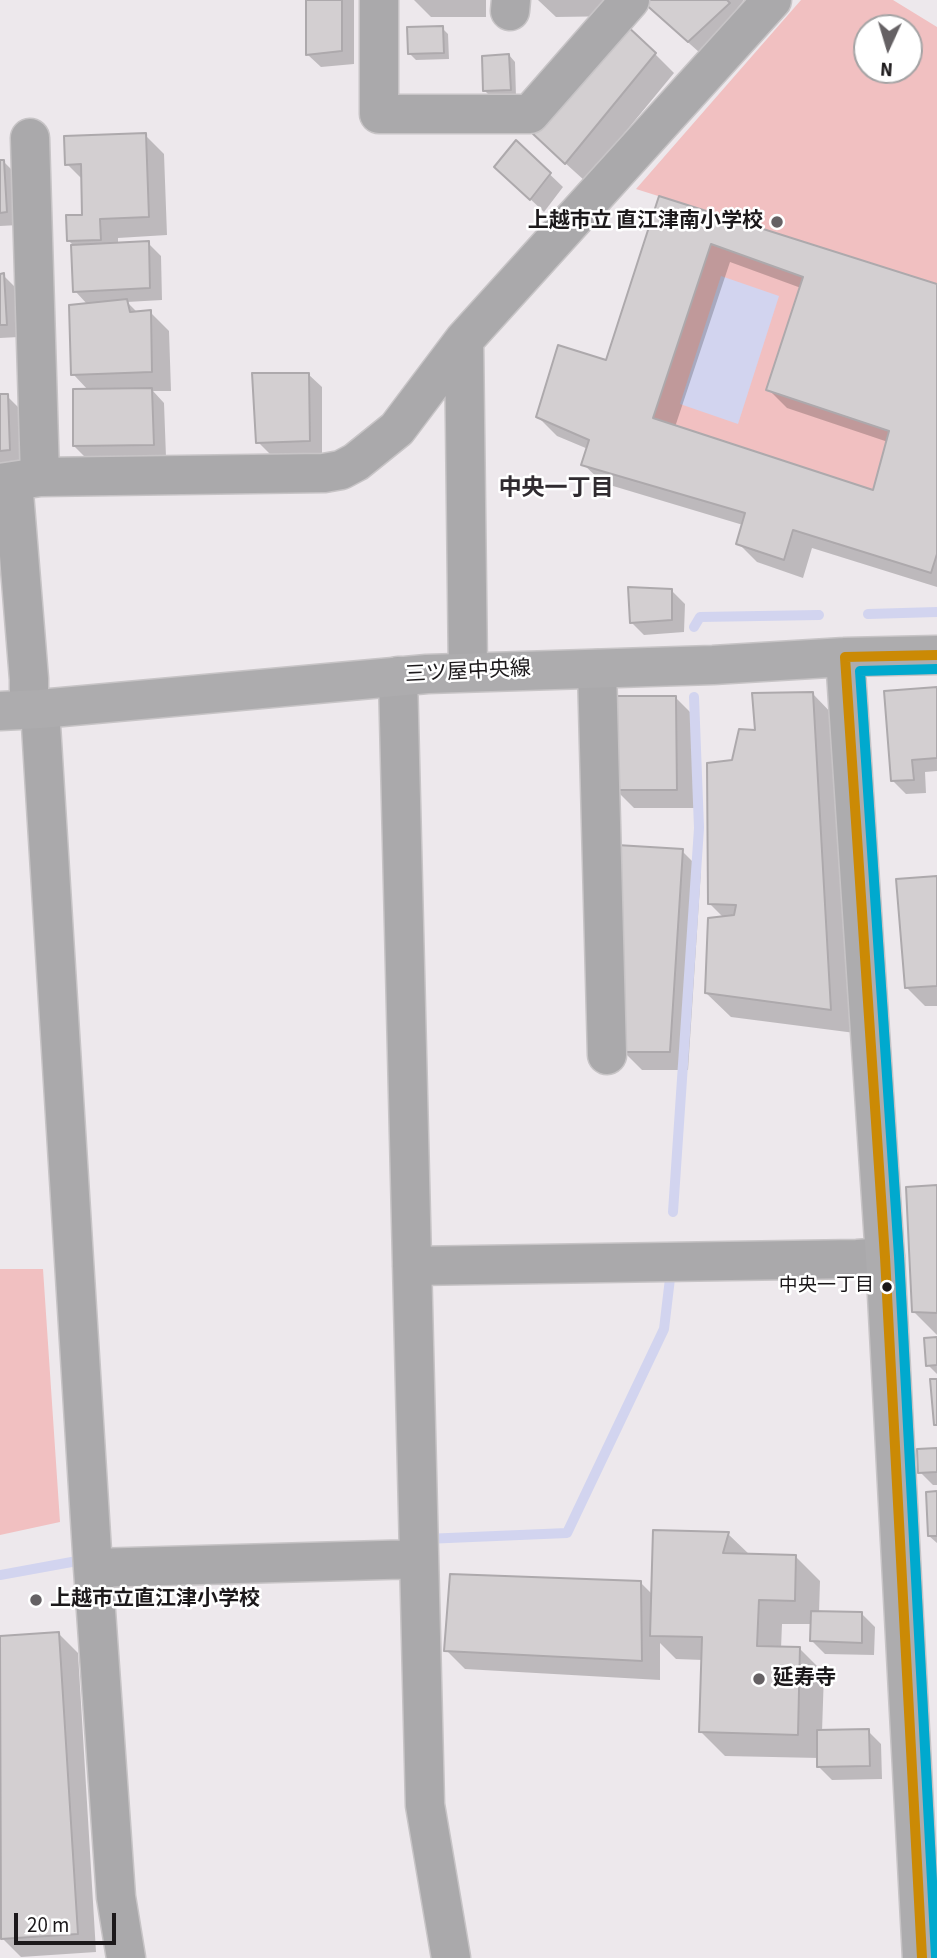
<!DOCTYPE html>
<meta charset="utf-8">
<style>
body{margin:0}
#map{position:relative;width:937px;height:1958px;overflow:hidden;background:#ede8ec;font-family:"Source Sans 3",sans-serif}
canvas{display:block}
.north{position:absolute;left:853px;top:14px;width:70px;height:70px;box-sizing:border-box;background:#fff;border:2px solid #a4a3a4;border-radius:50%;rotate:184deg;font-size:19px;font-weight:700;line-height:28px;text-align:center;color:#1c191b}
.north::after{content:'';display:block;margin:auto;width:24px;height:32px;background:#656164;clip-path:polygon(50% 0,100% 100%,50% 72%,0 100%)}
.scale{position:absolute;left:14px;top:1913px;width:102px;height:32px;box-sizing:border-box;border:4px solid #1c191b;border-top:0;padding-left:9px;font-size:21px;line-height:24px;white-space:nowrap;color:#1c191b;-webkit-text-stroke:5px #fff;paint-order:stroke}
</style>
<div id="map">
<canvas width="937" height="1958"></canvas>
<div class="north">N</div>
<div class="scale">20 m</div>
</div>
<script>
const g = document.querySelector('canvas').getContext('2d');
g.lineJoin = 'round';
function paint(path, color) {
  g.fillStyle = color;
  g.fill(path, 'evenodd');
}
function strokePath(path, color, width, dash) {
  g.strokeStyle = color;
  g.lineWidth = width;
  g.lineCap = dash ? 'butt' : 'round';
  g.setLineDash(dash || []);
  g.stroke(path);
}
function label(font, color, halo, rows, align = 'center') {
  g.font = font + ' "Source Sans 3","Noto Sans JP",sans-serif';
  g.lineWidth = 5;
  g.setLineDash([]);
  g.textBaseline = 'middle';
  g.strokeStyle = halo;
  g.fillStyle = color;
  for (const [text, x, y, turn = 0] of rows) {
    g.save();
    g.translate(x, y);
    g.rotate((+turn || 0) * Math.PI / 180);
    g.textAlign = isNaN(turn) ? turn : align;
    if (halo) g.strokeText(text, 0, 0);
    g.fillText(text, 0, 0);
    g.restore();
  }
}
paint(new Path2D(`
 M801,0H893L937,27V284L636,189ZM867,28H909V70H867Z
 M711,244L803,277L766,390L889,431L873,490L653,418Z
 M0,1269H43L60,1522L0,1535Z`), '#f1c0c1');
paint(new Path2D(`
 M721,276L779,296L738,424L680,404Z`), '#d2d4ef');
paint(new Path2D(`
 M308,0H354V64L321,67L308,55Z
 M414,0H486V17H431Z
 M538,0H623V16L556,17Z
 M647,0H744L736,10L747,23L708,60L664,21Z
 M442,28L448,34L449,59L416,60L410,54Z
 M655,54L674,73L585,181L553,152Z
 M509,55L515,62L516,96L491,97L485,91Z
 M145,135L164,154L167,235L118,238V245L148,243L161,256L162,300L127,302L138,313L150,312L169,331L171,391H153L164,403L166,457L87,459L74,446L89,391L73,374L88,305L75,291V247L69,241L84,216L83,180L67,164Z
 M517,143L563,187L544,212L509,179Z
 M3,161L16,174L19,225L0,226V162Z
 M661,199L937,285V587L812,548L803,578L757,562L738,543L743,525L603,483L583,464L588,449L557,436L538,417L607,362ZM730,262L801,288L768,389L787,408L888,442L874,492L675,427Z
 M0,275H3L16,288L19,337L0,338Z
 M308,374L322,387V453L271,455L258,442Z
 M0,396H7L20,409L22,462L0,464Z
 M672,591L685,604L684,632L644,635L631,622Z
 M937,689V771L925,772L926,793L906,794L893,781Z
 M813,694L837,719L855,1033L731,1017L706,993L724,918L710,904L734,762L757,732Z
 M676,698L695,717V808H634L615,789Z
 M682,851L701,870L688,1070H642L623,1051Z
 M937,878V1006H925L906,987Z
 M937,1187V1335L913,1311Z
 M937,1339V1374L928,1365Z
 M937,1449V1485H933L920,1472Z
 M937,1493V1543L929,1536Z
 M655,1532L728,1534L750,1555L796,1557L820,1581L819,1613L862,1614L875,1627L874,1655L825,1654L812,1641V1624H782L781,1649H800L824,1673L822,1732L868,1731L881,1744L882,1779L832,1780L819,1767V1758L725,1756L701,1732L703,1660L676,1659L660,1643V1680L465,1669L446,1650L640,1582L653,1595Z
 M59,1634L78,1653L96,1952L21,1957L2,1938L0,1900V1638Z`), '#0003');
strokePath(new Path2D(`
 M868,614L937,612
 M694,627L700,617L819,615
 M673,1212L699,828L694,697
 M425,1539L567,1533L664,1329L671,1270
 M0,1575L88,1559`), '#d2d4ef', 10);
const building = new Path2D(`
 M306,0H342V51L306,55Z
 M645,0H727L730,3L688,42L643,2Z
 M625,24L656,53L565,164L532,133Z
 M443,26L444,53L408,54L407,27Z
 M509,54L511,90L483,91L482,56Z
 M146,133L149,217L100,219L101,240L67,241L66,215H82L81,164L65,165L64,136Z
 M516,140L551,173L530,200L494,167Z
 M0,160H4L7,212L0,213Z
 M659,196L937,284V554L931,573L793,530L784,560L736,544L745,513L581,465L589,440L536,417L558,345L606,360ZM711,244L803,277L766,390L889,431L873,490L653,418Z
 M149,241L150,288L73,292L71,245Z
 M4,273L7,325H0V274Z
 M127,299L130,312L151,310L152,372L71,375L69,305Z
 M252,373H309L310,441L256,443Z
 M152,388L154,445L73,446V389Z
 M0,394H8L10,450L0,451Z
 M628,587L672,589V620L630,623Z
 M937,687V758L912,760L914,780L891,781L884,691Z
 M813,692L831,1010L705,993L708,918L734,915L736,905L708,904L707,763L732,760L739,729L755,730L752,693Z
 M612,696H676L677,790H613Z
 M617,845L683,849L670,1052H621Z
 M937,876V986L905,988L896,879Z
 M937,1185V1313L912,1312L906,1187Z
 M937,1337V1365L926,1366L924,1338Z
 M930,1379H937V1425H934Z
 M937,1448V1472L918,1473L917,1449Z
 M937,1491V1536H928L926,1492Z
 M653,1530L729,1532L723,1553L796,1555L795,1601L759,1600L757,1646L800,1647L798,1735L699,1732L702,1637L650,1636Z
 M450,1574L641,1581L642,1661L444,1651Z
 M811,1611L862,1612V1643L810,1641Z
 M59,1632L78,1934L1,1939L0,1636Z
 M869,1729L870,1766L817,1767V1730Z`);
paint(building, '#d3cfd1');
strokePath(building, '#ada9ac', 2);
const minor = new Path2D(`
 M379,0V114H530L630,0
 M510,11L511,0
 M30,138L40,477
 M464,340L468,672
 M13,481L29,679V710
 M0,483L40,477L324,473L341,470L356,462L397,429L464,340L772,0
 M597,669L607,1055
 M398,676L425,1805L451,1958
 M40,709L93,1568L116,1897L126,1958
 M412,1266L857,1259L885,1257
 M93,1568L419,1559`);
const major = new Path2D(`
 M845,657L885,1257L922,1958
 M0,711L40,709L427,674L713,665L845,657L937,655`);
strokePath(minor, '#c7c4c6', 41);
strokePath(major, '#c7c4c6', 41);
strokePath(minor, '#aaa9ab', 38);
strokePath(major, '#adacae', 38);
strokePath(new Path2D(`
 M922,1958L885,1257L845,657L937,655`), '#cb8a05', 10);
strokePath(new Path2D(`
 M936,1957L899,1256L860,671L937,669`), '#00a9ce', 10);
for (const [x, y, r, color] of [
 [777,222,7,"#656164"],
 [887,1287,6,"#1c191b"],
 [36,1600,7,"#656164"],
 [759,1679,7,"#656164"]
]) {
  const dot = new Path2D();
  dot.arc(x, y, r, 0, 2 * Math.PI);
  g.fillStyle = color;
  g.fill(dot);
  strokePath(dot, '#fff', 2.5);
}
label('19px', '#1c191b', '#fff', [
 ["中央一丁目",874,1287]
], 'right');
label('bold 21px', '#1c191b', '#fff', [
 ["上越市立 直江津南小学校",763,222,"right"],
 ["上越市立直江津小学校",50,1600],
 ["延寿寺",773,1679]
], 'left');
label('21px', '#1c191b', '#fff', [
 ["三ツ屋中央線",468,673,-3]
]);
label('bold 23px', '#302b30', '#fff', [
 ["中央一丁目",556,490]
]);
</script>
